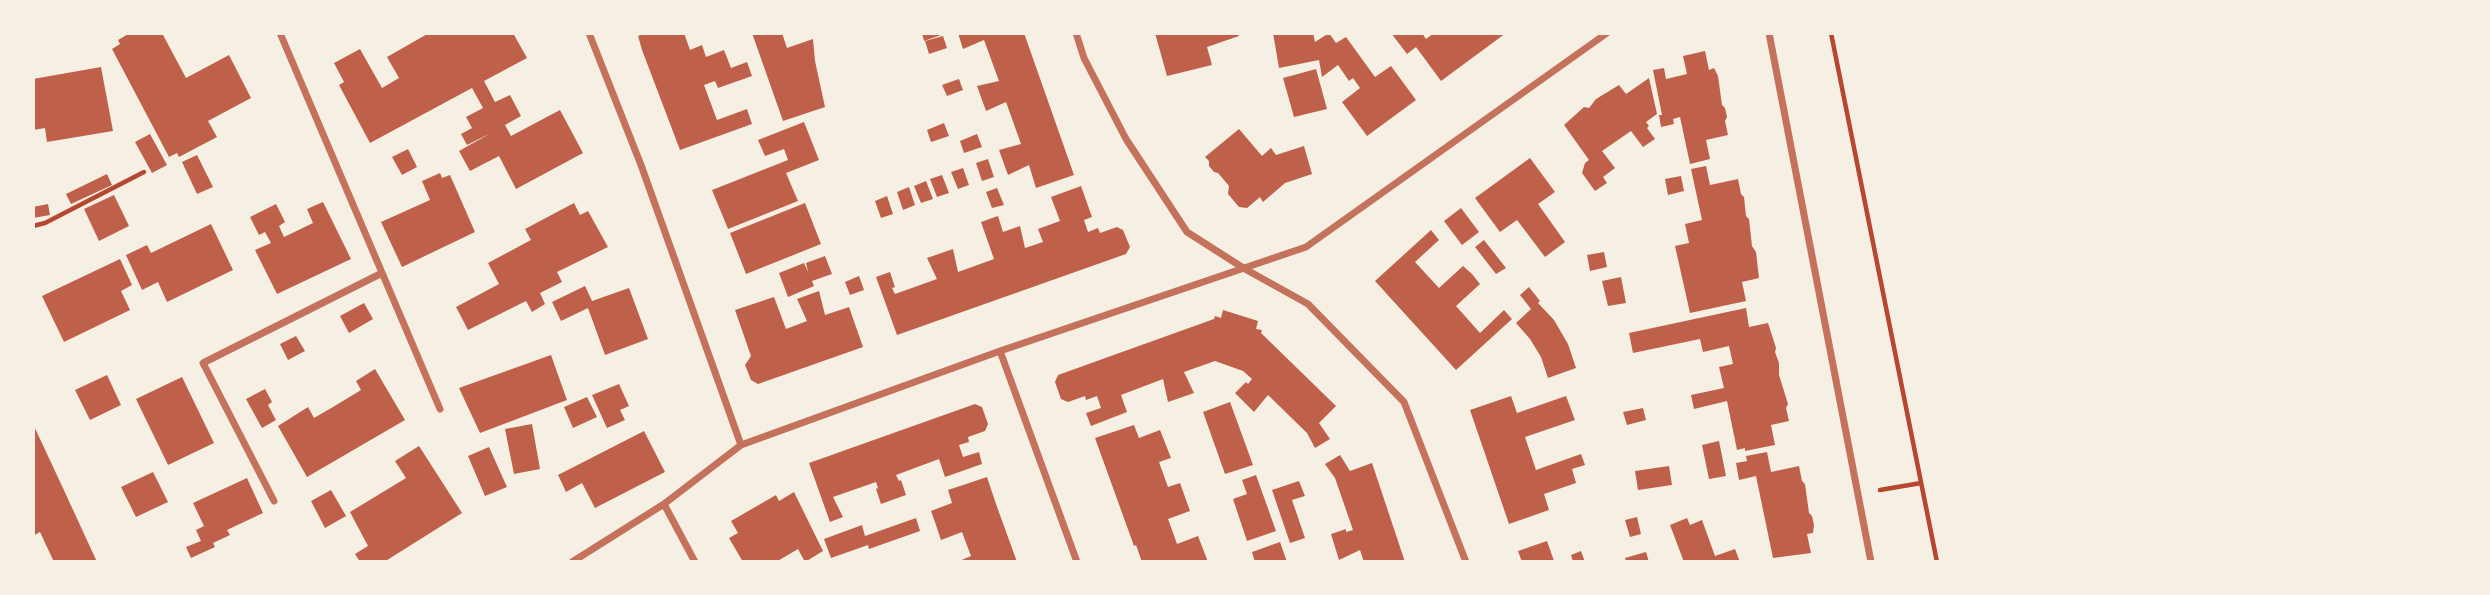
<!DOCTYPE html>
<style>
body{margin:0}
#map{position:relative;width:2490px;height:595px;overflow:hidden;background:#f6efe4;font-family:Helvetica,sans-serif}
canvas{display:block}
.frame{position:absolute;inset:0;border:35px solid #f6efe4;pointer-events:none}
</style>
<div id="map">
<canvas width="2490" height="595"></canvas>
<div class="frame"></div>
</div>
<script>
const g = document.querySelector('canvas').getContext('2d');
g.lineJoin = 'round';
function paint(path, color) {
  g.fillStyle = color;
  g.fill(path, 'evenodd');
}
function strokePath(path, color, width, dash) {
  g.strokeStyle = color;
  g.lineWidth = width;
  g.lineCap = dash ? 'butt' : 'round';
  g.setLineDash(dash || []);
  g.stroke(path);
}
paint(new Path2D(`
 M130,33H162L186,78L229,55L251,98L208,121L217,137L179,157L177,153L169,157L112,49L120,44L118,40Z
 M429,33H513L527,58L484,81L495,102L510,95L521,116L505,125L511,136L560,110L583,153L516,189L499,156L470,171L459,151L491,133L467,145L461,134L472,128L466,117L483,108L472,88L370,143L339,85L344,82L334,63L360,49L382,88L399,78L387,57Z
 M646,33H684L690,50L702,45L706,57L724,50L731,68L747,62L752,76L718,88L715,81L704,85L717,120L747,109L752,124L680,150L642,50L638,36Z
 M752,33H782L787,48L813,39L815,61L825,107L783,121Z
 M922,33H944V34L924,41Z
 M958,33H1024L1074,175L1036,188L1029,165L1008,175L999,150L1021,144L1006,102L986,111L977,86L999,81L984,40L963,49Z
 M1155,33H1239V36L1207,47L1212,65L1167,76Z
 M1273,33H1313L1315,42L1329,33L1336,43L1346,37L1375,77L1391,66L1416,100L1367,136L1342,102L1360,88L1353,78L1349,81L1338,65L1322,77L1319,60L1279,68Z
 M1391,33H1422L1426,39L1434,33H1506L1441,81L1416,47L1407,54Z
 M943,36L947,48L929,54L925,41Z
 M1705,51L1709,70L1714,68L1718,76L1722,105L1725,108L1727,117L1725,121L1728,135L1706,140L1710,159L1690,164L1680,117L1673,119L1674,124L1661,127L1659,115H1662L1653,70L1664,68L1666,79L1687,74L1683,56Z
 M101,67L113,131L47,142L45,128L33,130V79Z
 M1316,69L1327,109L1294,117L1283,78Z
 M1649,78L1657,114L1646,122L1649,126L1647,128L1655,139L1643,147L1631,131L1602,151L1615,168L1603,177L1607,183L1595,191L1582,173L1585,163L1589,160L1564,125L1584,107L1589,108L1596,99L1619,85L1626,94Z
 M959,79L963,90L947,96L942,85Z
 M804,122L819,160L786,173L798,201L728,229L712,190L788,160L784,149L765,156L758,140Z
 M944,123L949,136L931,142L927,130Z
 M1239,129L1262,156L1271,148L1276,155L1304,146L1312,174L1285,183L1263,202L1260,197L1247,208L1239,207L1228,194L1229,186L1218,173L1214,172L1209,166V161L1205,157Z
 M150,134L167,165L152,173L135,142Z
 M977,134L982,147L964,153L960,141Z
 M408,149L417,167L402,175L392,157Z
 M197,155L213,187L197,194L182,162Z
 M1530,158L1555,192L1538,204L1565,242L1545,257L1517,220L1500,232L1475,198Z
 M988,159L994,177L982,181L976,163Z
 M1706,166L1710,185L1738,179L1741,194L1744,197L1746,216L1749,219L1752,246L1756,252L1759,278L1742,282L1746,301L1690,313L1675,246L1689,243L1685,224L1702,220L1691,169Z
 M963,168L969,185L958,189L951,172Z
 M440,173L442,178L450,175L475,232L402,267L381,222L430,200L422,181Z
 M107,174L112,185L71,204L66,194Z
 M942,175L949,193L937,197L930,179Z
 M1681,176L1684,191L1668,195L1665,179Z
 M926,181L933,199L921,203L914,186Z
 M1081,186L1092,217L1084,220L1088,232L1098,228L1100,233L1117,227L1123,230L1130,247L1126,254L897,335L876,277L890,272L895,287L892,288L895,294L937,279L927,258L953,249L958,272L994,259L981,222L998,216L1003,232L1020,226L1025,248L1043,242L1038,229L1060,221L1051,197Z
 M909,187L915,205L903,210L897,192Z
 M997,188L1004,205L992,208L986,192Z
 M114,195L129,226L99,241L84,209Z
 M887,196L893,214L881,218L875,201Z
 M323,202L351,259L277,294L255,250L271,243L265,232L259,235L250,217L276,204L285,222L279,226L284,237L313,223L307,209Z
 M574,203L580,215L588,211L608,247L557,272L562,282L540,293L545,304L532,312L526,301L468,330L456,307L499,284L488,263L531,240L525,229Z
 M805,203L821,244L746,274L730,233Z
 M48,204L50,215L33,218V207Z
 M1461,208L1479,232L1462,245L1444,221Z
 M211,224L233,270L167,302L158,282L142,290L126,255L147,245L151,253Z
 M1431,230L1439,240L1415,262L1439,288L1463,266L1472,274L1480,284L1456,306L1480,333L1504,310L1512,319L1456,370L1375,281Z
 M1484,240L1506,268L1496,274L1475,247Z
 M1604,252L1607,267L1590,271L1587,255Z
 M825,256L832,274L812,281L814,286L788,297L779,273L804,263L808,272L806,263Z
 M120,259L132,285L121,291L130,310L64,342L42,296Z
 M859,276L864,290L850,295L845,282Z
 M1621,277L1626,303L1608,306L1602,281Z
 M585,286L592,301L629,288L648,339L605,355L588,308L561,321L552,302Z
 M1529,287L1540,301L1538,303L1554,320L1568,344L1576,368L1548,378L1541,357L1530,339L1516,323L1531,309L1520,295Z
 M819,291L825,315L849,307L863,347L758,384L751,380L745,365L751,356L735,310L774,297L786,329L807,321L797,299Z
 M364,303L373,319L349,333L340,316Z
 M1746,308L1749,327L1768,323L1776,348L1775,352L1779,363V375L1788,404L1786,408L1789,421L1771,425L1775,445L1745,451V448L1737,450L1727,401L1694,409L1691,395L1724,388L1719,367L1733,364L1729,346L1703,352L1700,339L1633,353L1629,333Z
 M1223,310L1258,321L1256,329L1262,330L1261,333L1336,406L1319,423L1330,439L1315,448L1307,433L1268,395L1254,412L1235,393L1246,382L1248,384L1252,379L1243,371L1215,361L1184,372L1194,393L1168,402L1163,379L1121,395L1127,412L1091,426L1086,413L1101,408L1097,396L1086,400L1085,396L1068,402L1061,399L1055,382L1058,375L1214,319L1215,316L1221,318Z
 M296,336L305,351L288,360L280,344Z
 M551,355L567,400L480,433L459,388Z
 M375,369L405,420L307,477L278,426L308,407L314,418L333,407L361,390L356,381Z
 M107,375L121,405L90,420L75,390Z
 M182,377L214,443L168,465L136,399Z
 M619,384L629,406L620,410L625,420L607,428L592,395Z
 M265,389L272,402L268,405L276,420L262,428L246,399Z
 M1511,396L1517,413L1566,396L1575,420L1525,437L1536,470L1581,454L1585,465L1572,469L1576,483L1544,494L1549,510L1509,524L1470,410Z
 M587,397L597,417L573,428L564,407Z
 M1230,402L1253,465L1225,474L1203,412Z
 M975,404L982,407L988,424L985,431L968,437L969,442L959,445L963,457L979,452L982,464L945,477L939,459L896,475L899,481L901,480L906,495L881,504L876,489L878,488L876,482L833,497L843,517L830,522L809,463Z
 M1643,408L1646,420L1627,425L1623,412Z
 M33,424L62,486L97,562H54L40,532L33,536Z
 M532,424L540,469L514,474L505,429Z
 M1134,425L1139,438L1160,430L1171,458L1159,462L1168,487L1180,483L1190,511L1168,519L1177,544L1198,536L1208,562H1142L1136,545L1134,546L1095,438Z
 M644,431L665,472L595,508L582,483L566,492L558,475Z
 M1719,441L1726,476L1709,479L1702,445Z
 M419,446L462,513L384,562H360L355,554L368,546L350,512L406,478L395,461Z
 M489,447L507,487L485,496L468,456Z
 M1767,452L1771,472L1799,466L1802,481L1805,484L1809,513L1812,516L1814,525L1813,533L1807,534L1811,553L1773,558L1756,476L1739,480L1736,463L1747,461L1746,456Z
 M1340,455L1350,471L1372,463L1405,562H1364L1360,550L1339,560L1331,534L1346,529V532L1353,530L1335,478L1325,464Z
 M1669,466L1672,485L1638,490L1635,471Z
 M153,472L168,502L136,517L121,487Z
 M1256,475L1276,531L1247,541L1233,499L1247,494L1242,480Z
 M987,477L996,504L1017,562H957L971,556L962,532L941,540L936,525L931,511L952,503L948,490Z
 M247,478L263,513L227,530L230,535L213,543L215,547L191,558L186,547L201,541L196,530L204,526L193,503Z
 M1299,481L1305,496L1292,500L1305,538L1290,543L1272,490Z
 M331,490L346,516L325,528L311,501Z
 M794,492L823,551L805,562L798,549L776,562H743L729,538L738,533L731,521L776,495L779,501Z
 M1637,517L1641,534L1630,537L1625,520Z
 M916,518L920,531L869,549L868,545L831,558L824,539L862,525L865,536Z
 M1687,518L1690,525L1702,520L1715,556L1735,549L1740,562H1684L1670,525Z
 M1547,541L1554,561L1522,562L1518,551Z
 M1280,542L1287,562H1255L1252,552Z
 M1581,551L1585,562H1573L1571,555Z
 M1646,552L1649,562H1626L1625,558Z`), '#bf614a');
strokePath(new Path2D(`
 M1831,33L1937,562
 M33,226L45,223L144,172
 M1880,490L1921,483`), '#b5482f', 4.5);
strokePath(new Path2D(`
 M280,33L440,409
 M589,33L641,165L741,445
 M1076,33L1084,58L1126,139L1187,232L1245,269L1308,304L1404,402L1466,562
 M1769,33L1871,562
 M1000,351L1077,562
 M274,501L203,363L382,273
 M664,504L695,562
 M572,562L664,504L741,445L1000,351L1306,247L1607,33`), '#c5725c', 7);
</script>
